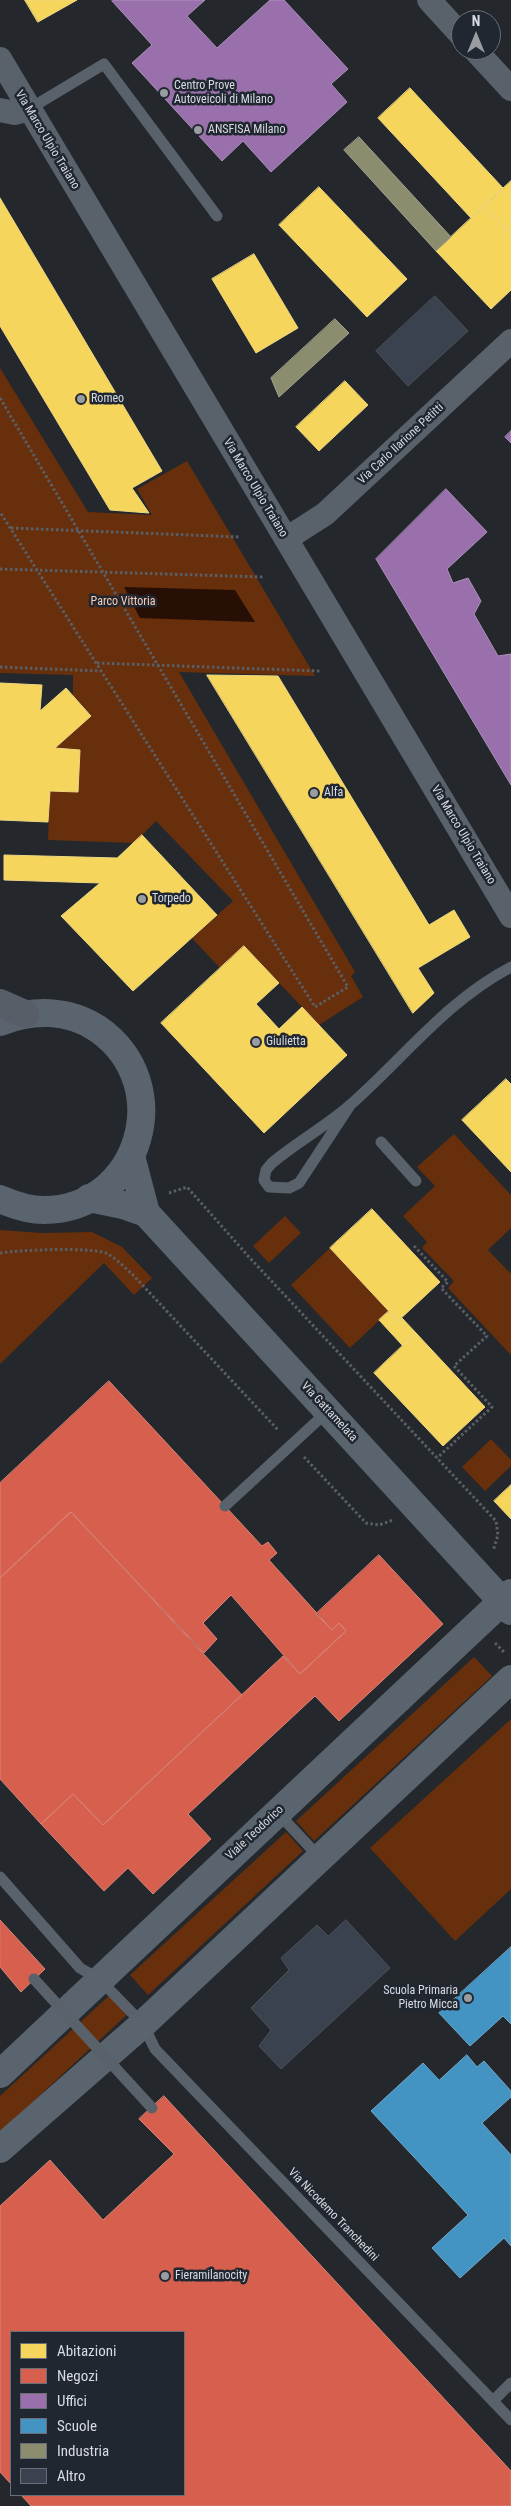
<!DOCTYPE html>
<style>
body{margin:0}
#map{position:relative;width:511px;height:2506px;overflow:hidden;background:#24282c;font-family:"Roboto Condensed",sans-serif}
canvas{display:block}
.legend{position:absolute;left:10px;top:2331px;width:175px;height:165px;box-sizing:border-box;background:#212730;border:1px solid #6a6f77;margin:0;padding:6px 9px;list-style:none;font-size:15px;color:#d8dce2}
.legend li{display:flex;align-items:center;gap:10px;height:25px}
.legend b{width:25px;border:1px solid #6a6f77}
.north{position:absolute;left:451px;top:10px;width:50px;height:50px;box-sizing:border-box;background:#212730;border:1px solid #6a6f77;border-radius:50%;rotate:0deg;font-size:14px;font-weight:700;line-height:20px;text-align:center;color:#d8dce2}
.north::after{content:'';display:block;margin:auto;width:18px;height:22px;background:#999da2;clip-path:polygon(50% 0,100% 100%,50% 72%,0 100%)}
</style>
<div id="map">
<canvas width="511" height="2506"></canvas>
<ul class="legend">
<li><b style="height:14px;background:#f6d55c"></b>Abitazioni</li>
<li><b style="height:14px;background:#d6604d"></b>Negozi</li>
<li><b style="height:14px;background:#9970ab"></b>Uffici</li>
<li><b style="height:14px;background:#4393c3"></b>Scuole</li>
<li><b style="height:14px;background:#8c8c6e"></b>Industria</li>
<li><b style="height:14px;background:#39424e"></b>Altro</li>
</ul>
<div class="north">N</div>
</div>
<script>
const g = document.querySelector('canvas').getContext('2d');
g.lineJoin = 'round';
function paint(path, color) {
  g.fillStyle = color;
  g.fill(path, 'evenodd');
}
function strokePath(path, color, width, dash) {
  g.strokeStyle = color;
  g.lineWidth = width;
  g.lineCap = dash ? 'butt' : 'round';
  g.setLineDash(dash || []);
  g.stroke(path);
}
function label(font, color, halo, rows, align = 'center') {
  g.font = font + ' "Roboto Condensed",sans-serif';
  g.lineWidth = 5;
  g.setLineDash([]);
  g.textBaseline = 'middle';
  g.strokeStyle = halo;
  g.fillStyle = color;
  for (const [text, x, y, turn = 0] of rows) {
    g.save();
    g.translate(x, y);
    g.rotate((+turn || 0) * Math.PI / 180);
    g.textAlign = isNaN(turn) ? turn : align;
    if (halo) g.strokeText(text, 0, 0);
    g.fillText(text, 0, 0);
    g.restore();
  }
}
paint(new Path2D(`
 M0,368L88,512L152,515L137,489L187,461L315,676L179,672L355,972L351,976L363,997L319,1025L244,946L220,968L192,938L233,901L156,821L134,843L48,840L50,791H78L80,750L55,748L91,715L73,695V675L0,673Z
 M454,1134L511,1195V1228L488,1250L511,1274V1355L448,1288L454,1281L422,1248L427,1242L403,1216L435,1186L417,1167Z
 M285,1216L301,1233L269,1263L253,1246Z
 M0,1230L42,1233L92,1232L122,1247L152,1278L134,1295L104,1263L0,1364Z
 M330,1248L389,1311L350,1348L291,1285Z
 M491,1439L511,1460V1466L485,1491L462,1467Z
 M474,1657L492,1676L314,1841L296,1821Z
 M511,1719V1889L455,1941L370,1848Z
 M286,1832L303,1851L148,1995L130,1975Z
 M113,1992L131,2011L0,2132V2096Z`), '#672f0b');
paint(new Path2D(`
 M124,587L235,590L255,622L140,618Z`), '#280f05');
const homes = new Path2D(`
 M25,0H77L38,22Z
 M410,88L503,188L471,218L378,118Z
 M511,181V235L484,206Z
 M319,187L407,279L367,317L279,225Z
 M0,198L162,471L132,488L149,513L110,510L0,326Z
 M484,206L511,235V290L491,309L436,251Z
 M254,254L298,328L256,353L212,279Z
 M345,381L368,405L319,451L296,427Z
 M207,675L278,676L429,925L454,910L470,937L418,968L434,993L413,1013Z
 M0,683L42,685L40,711L66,688L91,716L55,748L80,750L78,792L50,791L48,822L0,820Z
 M142,835L217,915L133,991L61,916L100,883L4,880V855L117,858Z
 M244,946L279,983L256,1004L279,1029L302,1007L347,1055L264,1133L161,1023Z
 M506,1079L511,1084V1172L462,1120Z
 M372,1209L440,1282L398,1321L330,1248Z
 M389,1311L398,1321L402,1318L416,1333L403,1346L379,1320Z
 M416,1333L485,1407L443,1446L374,1373Z
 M511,1485V1519L494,1501Z`);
paint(homes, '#f6d55c');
strokePath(homes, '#edd784', 1);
const shops = new Path2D(`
 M109,1381L262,1546L268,1542L277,1553L269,1560L332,1630L339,1623L346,1631L300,1674L231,1595L203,1623L217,1639L204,1653L71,1512L0,1578V1483Z
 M71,1512L242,1695L103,1825L73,1794L41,1824L0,1779V1578Z
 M379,1555L443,1624L339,1721L315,1696L188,1814L211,1839L153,1894L128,1868L104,1891L41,1824L73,1794L103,1825L283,1656L300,1674L346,1631L339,1623L332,1630L316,1614Z
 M0,1920L45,1969L21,1992L0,1967Z
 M164,2096L511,2471V2506H31L21,2495H184V2332H11V2484L0,2472V2206L50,2160L103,2220L174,2154L139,2119Z`);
paint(shops, '#d6604d');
strokePath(shops, '#d7857a', 1);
const offices = new Path2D(`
 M113,0H205L187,16L217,48L270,0H284L348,69L331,84L347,102L271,172L243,141L222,161L132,63L152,45L112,1Z
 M511,431V443L505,437Z
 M446,489L487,532L447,569L453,583L468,578L481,601L474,614L498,656L511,654V785L376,559Z`);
paint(offices, '#9970ab');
strokePath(offices, '#ac90bc', 1);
const schools = new Path2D(`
 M511,1947V2024L503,2016L470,2046L439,2013Z
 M467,2055L477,2067L484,2061L511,2091V2097L482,2123L511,2155V2246L504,2238L460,2278L432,2248L468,2215L371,2111L423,2063L439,2080Z`);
paint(schools, '#4393c3');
strokePath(schools, '#70a9cc', 1);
const industry = new Path2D(`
 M359,137L451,237L436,251L344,150Z
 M335,319L349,333L279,397L271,378Z`);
paint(industry, '#8c8c6e');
strokePath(industry, '#a3a491', 1);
const building = new Path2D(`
 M435,296L468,331L408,386L376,351Z
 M346,1920L390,1968L281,2069L259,2046L271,2030L251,2008L289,1970L281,1958L317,1925L328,1936Z`);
paint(building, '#39424e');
strokePath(building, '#4f5256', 1);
strokePath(new Path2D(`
 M0,398L348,987L315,1007L0,512
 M11,528L240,537
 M0,569L264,577
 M97,663L320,671
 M0,667L101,671
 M169,1193L187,1187L249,1257L496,1521L498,1535L493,1551
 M414,1246L448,1282L441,1288L487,1336L454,1366L492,1407L437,1458
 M0,1253C20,1250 89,1247 106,1253C116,1258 125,1268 133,1275L279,1431
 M304,1457L366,1523L379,1525L393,1520
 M495,1643L505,1653`), '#5a5f66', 3, [2.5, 2.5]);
strokePath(new Path2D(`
 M29,109L104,64L217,216
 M349,1107L299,1183L289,1188L269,1187L264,1180L266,1170L272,1163C297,1142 325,1127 349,1106C403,1059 446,1001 511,967
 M381,1142L416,1181
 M225,1506L328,1411
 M277,1812L320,1858
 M0,1877L80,1968L99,1979L143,2024L155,2049L511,2420
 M493,2401L511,2383`), '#59616b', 11);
strokePath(new Path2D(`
 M429,0L461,35
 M475,50L511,89
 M0,59L511,916
 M0,110L15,113L29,109
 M286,539L325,514L511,341`), '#59616b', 24);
strokePath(new Path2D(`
 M0,1022C32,1009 68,1009 98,1029C177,1084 141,1209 44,1210C28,1210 14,1205 0,1199
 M131,1156L146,1213
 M89,1198L123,1205L146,1213L511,1611
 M0,2074L511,1593
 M0,2149L143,2024L511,1679`), '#5a646e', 28);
strokePath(new Path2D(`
 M0,1003L25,1014`), '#575e68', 28);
strokePath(new Path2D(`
 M34,1979L152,2108`), '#59616b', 11);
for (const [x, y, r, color] of [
 [164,93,5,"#999da2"],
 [198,130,5,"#999da2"],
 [81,399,5,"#999da2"],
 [314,793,5,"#999da2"],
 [142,899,5,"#999da2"],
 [256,1042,5,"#999da2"],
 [468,1998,5,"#999da2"],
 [165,2276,5,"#999da2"]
]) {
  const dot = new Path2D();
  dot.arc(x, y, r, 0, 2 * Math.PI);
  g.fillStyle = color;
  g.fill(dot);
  strokePath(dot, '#212730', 2);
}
label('12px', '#d8dce2', '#212730', [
 ["Centro Prove",174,86],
 ["Autoveicoli di Milano",174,100],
 ["ANSFISA Milano",208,130],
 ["Romeo",91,399],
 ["Alfa",324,793],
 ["Torpedo",152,899],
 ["Giulietta",266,1042],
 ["Scuola Primaria",458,1991,"right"],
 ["Pietro Micca",458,2005,"right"],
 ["Fieramilanocity",175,2276]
], 'left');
label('12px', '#d8dce2', '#212730', [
 ["Via Marco Ulpio Traiano",47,140,59],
 ["Via Carlo Ilarione Petitti",401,444,-43],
 ["Via Marco Ulpio Traiano",255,488,59],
 ["Via Marco Ulpio Traiano",463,835,59],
 ["Via Gattamelata",329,1412,47],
 ["Viale Teodorico",255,1833,-43],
 ["Via Nicodemo Tranchedini",333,2215,46]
]);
label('12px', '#fdccb5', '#212730', [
 ["Parco Vittoria",123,602]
]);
</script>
